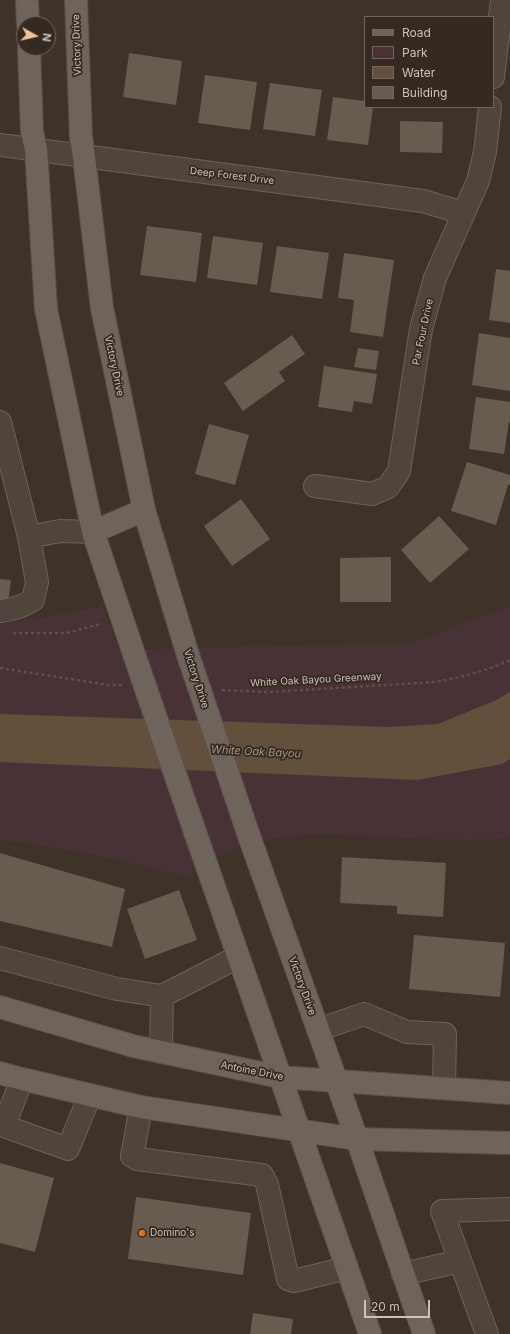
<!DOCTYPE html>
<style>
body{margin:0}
#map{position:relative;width:510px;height:1334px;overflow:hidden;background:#3f3329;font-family:Inter,sans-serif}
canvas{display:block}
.legend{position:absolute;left:364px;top:16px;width:130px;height:92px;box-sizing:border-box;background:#352a21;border:1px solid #71665e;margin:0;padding:5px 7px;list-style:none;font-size:12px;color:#cac1b9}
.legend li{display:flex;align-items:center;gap:8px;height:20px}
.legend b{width:20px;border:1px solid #71665e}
.north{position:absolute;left:16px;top:16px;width:40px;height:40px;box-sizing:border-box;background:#352a21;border:1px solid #71665e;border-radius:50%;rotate:98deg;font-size:11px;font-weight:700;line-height:16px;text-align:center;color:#cac1b9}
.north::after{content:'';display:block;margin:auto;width:14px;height:18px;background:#efc499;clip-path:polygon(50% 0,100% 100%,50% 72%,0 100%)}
.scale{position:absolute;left:364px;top:1300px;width:66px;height:18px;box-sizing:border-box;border:2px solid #cac1b9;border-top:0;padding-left:5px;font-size:12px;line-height:14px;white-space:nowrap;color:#cac1b9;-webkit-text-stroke:3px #352a21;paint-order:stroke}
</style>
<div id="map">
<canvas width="510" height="1334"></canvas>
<ul class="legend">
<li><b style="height:5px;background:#6f645b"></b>Road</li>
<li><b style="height:11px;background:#493236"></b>Park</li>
<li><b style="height:11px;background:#624f3c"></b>Water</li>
<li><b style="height:11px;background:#685b4f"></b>Building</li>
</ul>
<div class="north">N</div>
<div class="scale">20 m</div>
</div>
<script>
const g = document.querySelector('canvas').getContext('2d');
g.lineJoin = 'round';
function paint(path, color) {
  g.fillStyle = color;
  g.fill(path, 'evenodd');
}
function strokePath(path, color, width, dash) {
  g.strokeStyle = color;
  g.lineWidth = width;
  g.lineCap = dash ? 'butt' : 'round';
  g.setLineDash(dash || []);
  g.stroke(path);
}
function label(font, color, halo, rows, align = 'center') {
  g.font = font + ' Inter,sans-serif';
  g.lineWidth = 3.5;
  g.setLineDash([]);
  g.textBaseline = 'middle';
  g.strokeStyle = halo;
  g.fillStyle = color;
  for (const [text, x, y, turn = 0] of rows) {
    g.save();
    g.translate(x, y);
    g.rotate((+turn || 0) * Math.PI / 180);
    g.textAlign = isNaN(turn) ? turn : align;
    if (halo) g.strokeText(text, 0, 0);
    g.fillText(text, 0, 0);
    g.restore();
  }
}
paint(new Path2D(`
 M103,605L119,651L217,647L412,643L510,606V838C463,842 417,838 370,836C338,834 306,833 273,838C244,844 217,855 191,868L194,879C130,861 66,847 0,840V622C35,621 69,613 103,605Z`), '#493236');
paint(new Path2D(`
 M510,692V759L502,764L417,780L0,762V714L388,727L438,724L496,700Z`), '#624f3c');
paint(new Path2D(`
 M129,53L182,61L176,105L123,97Z
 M205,75L257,82L250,130L198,123Z
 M270,83L322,90L315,136L263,129Z
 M333,97L365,101V107H373L368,145L327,140Z
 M400,121L443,122L442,153L400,152Z
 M147,226L202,233L196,282L140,275Z
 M213,236L263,243L257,285L207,278Z
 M277,246L329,253L322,299L270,292Z
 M344,253L394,260L383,337L350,332L354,300L338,298Z
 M496,269L510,271V323L489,320Z
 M479,333L510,338V391L472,385Z
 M292,335L305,354L279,372L285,381L243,411L224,383Z
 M358,348L379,351L376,370L354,367Z
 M324,366L377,374L372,404L354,401L352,412L318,407Z
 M476,397L510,402V422H509L504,454L469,449Z
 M209,424L249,435L235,485L195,474Z
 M467,462L510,475V485H508L496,525L451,511Z
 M241,499L270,539L232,566L204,526Z
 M439,516L469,549L430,583L401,550Z
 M391,557V602H340V558Z
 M0,579L11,580L8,603L0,602Z
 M0,853L125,889L112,947L0,921Z
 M342,857L446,863L443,917L397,914V906L340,903Z
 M179,890L197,940L145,959L127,909Z
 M414,935L505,943L500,997L409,989Z
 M0,1163L54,1178L35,1252L0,1243Z
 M136,1197L251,1213L243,1275L128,1259Z
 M253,1313L293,1319L291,1334H250Z`), '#685b4f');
const minor = new Path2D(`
 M493,77L502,0
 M0,145L423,201L463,213
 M0,422L29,537L37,582L33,600C22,607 13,610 0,611
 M315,486L372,494L388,487L399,471L421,329L435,278L478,181L485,152L490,107
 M29,537L60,531L93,532
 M0,958L117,989L162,996L238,957
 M318,1030L364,1014L407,1032L445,1034L444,1088
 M161,1052L162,996
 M22,1079L4,1126L68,1149L90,1095
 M141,1107L132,1156L137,1159L262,1175L267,1184L288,1279L294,1281L347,1268
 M403,1274L460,1261
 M487,1334L442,1211L510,1209`);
const major = new Path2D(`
 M27,0L28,24
 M76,0L81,137L84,157L102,308L144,510L188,655
 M29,48L32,132L36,149L46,309L93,532L134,654
 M93,532L144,510
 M195,832L370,1334
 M248,833L357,1139L424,1334
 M0,1007L133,1046L280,1077L510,1093
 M0,1073L22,1079L141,1107L357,1139L510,1143`);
strokePath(minor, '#6d635a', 24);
strokePath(major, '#5c5149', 24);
strokePath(new Path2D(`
 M13,633H67L100,624
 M0,668L109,685H122
 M222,690L269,692L435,682C462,677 486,671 510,660`), '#614e4d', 2.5, [3, 3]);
strokePath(minor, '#4f453c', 22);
strokePath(major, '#6f645b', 22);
const majorBridge = new Path2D(`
 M134,654L195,832
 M188,655L248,833`);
strokePath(majorBridge, '#5c5149', 24, []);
strokePath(majorBridge, '#6f645b', 22);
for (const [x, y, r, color] of [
 [142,1233,4,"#e8710a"]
]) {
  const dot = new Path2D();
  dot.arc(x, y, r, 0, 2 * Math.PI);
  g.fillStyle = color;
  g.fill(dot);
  strokePath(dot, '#352a21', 1.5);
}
label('10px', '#cac1b9', '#352a21', [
 ["Victory Drive",77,45,-92],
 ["Deep Forest Drive",232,176,7],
 ["Par Four Drive",423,332,-78],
 ["Victory Drive",114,366,78],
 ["Victory Drive",196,679,72],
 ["White Oak Bayou Greenway",316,680,-3],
 ["Victory Drive",302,986,70],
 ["Antoine Drive",252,1071,11]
]);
label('10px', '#cac1b9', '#352a21', [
 ["Domino's",150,1233]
], 'left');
label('italic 11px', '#aa927d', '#352a21', [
 ["White Oak Bayou",256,752,3]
]);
</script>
